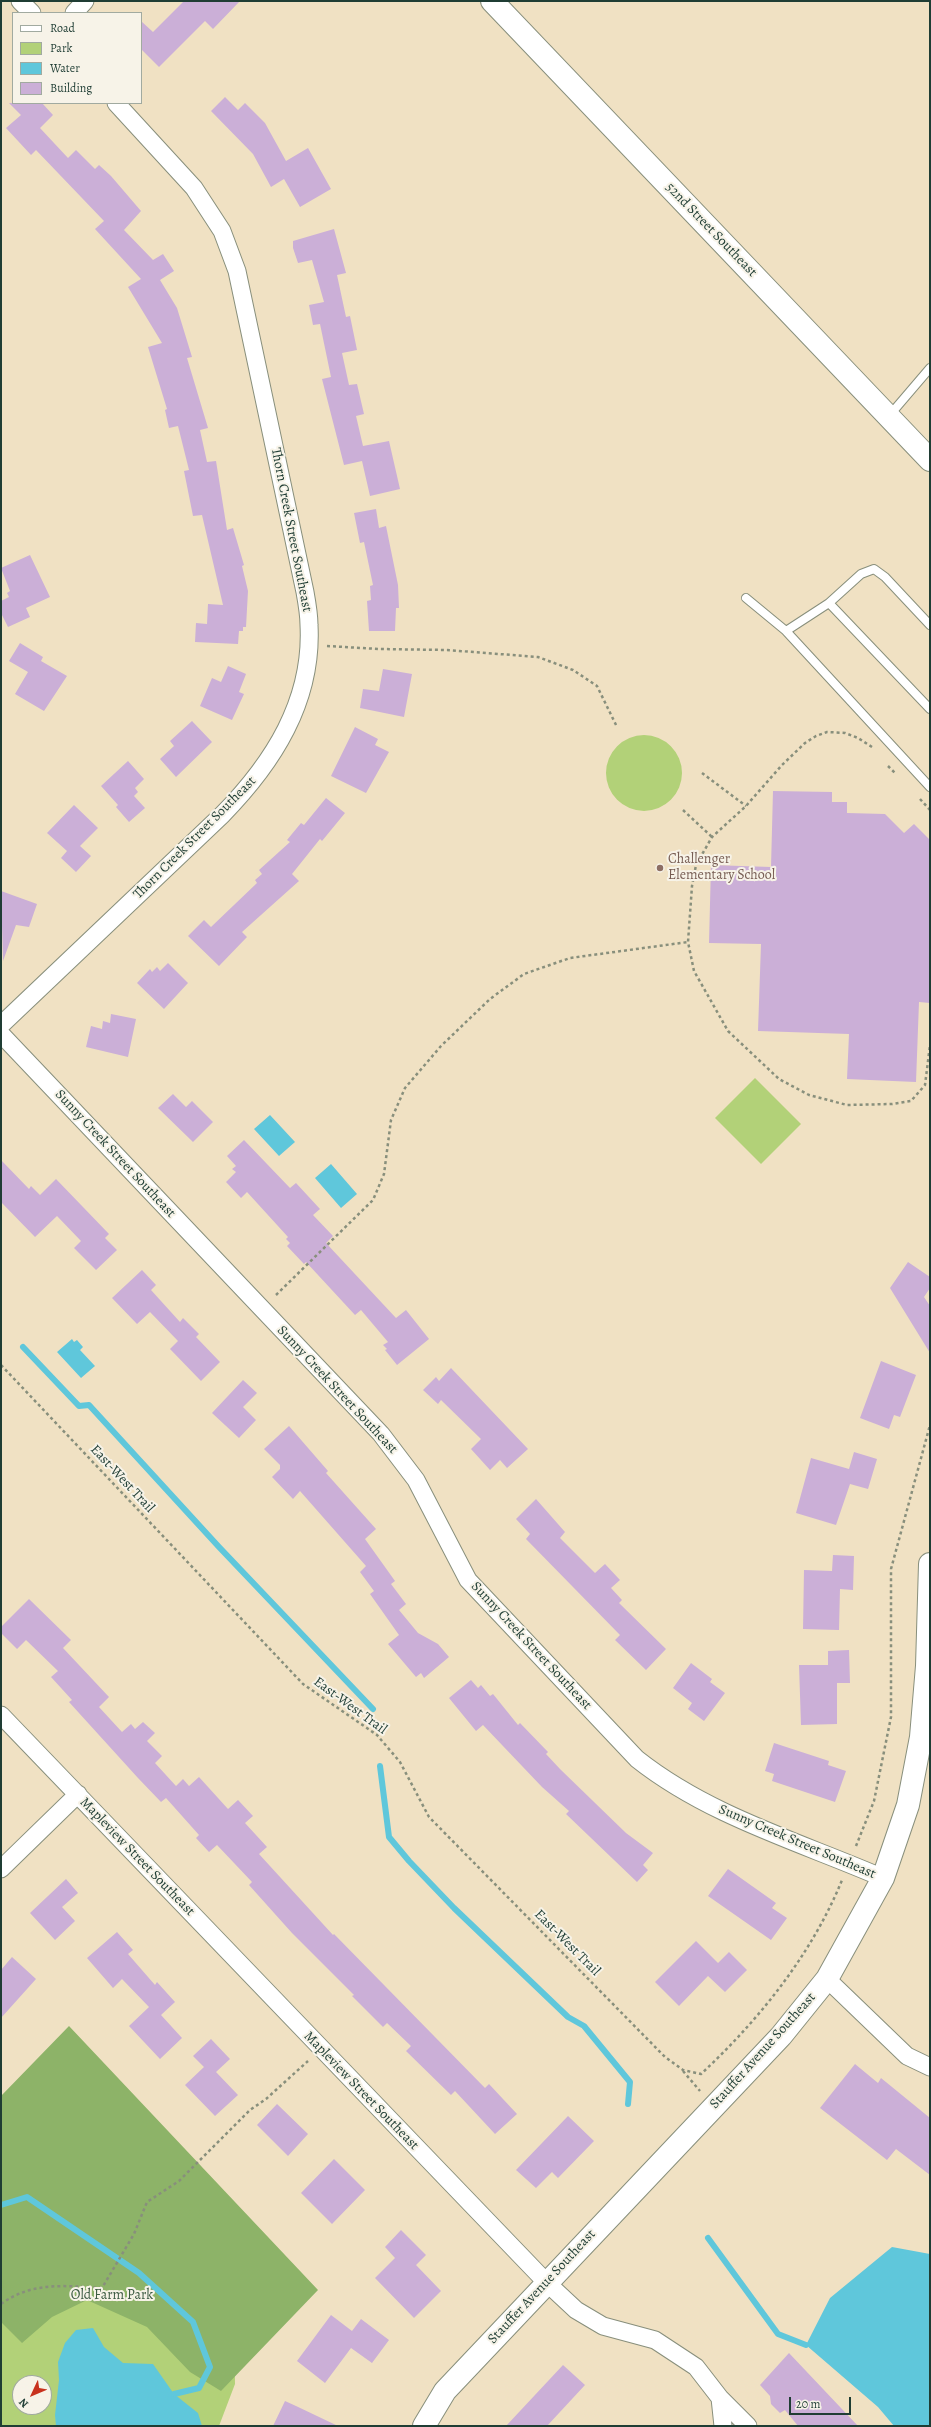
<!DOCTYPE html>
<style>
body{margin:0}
#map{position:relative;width:931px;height:2427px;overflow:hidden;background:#f0e1c3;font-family:Alegreya,serif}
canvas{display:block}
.frame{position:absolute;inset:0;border:2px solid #1f3d34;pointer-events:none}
.legend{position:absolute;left:12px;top:12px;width:130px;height:92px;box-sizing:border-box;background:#f7f3e8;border:1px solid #a1aaa0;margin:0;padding:5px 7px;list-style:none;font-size:12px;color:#1f3d34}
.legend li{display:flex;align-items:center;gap:8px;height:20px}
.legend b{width:20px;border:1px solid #a1aaa0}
.north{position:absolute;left:12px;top:2375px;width:40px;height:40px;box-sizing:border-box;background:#f7f3e8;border:1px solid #a1aaa0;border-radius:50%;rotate:226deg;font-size:11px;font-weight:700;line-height:16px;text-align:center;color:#1f3d34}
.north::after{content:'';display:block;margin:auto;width:14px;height:18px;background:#c8321e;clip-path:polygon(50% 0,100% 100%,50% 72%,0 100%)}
.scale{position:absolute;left:789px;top:2397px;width:62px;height:18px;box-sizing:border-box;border:2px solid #1f3d34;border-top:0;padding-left:5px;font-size:12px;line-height:14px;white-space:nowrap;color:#1f3d34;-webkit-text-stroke:3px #f7f3e8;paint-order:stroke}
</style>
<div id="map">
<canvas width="931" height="2427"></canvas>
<div class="frame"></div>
<ul class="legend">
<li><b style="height:5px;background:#fff"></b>Road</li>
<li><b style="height:11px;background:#b2d178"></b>Park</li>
<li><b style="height:11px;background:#5fc7db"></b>Water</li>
<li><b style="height:11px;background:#cbafd7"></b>Building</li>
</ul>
<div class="north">N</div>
<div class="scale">20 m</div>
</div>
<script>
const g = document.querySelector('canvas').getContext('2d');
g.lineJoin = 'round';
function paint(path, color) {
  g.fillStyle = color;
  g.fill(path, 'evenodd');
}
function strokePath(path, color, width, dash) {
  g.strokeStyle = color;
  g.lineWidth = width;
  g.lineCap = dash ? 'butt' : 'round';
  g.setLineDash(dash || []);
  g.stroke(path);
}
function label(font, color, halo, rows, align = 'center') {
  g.font = font + ' Alegreya,serif';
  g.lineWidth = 4;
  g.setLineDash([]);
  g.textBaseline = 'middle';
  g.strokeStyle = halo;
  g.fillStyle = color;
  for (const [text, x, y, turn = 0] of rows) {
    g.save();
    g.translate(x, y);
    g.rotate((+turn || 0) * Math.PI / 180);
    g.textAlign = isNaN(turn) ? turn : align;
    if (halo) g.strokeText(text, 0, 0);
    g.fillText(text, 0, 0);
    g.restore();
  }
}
paint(new Path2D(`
 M606 773a38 38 0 1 1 76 0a38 38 0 1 1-76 0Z
 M755,1078L801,1124L761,1164L715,1118Z
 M1,2206L234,2294L235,2384L219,2426H1ZM20,2383H44V2407H20Z`), '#b2d178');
paint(new Path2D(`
 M69,2026L318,2290L221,2391L190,2372L147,2327L87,2300L52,2317L22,2343L1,2322V2096Z`), '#8db368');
paint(new Path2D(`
 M270,1115L295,1142L279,1156L254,1129Z
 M331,1164L357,1194L341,1208L315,1178Z
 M72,1339L74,1342L77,1340L83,1347L80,1350L95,1366L81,1378L57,1352Z
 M892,2247L930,2254V2426H894L878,2407L806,2345L830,2298Z
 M93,2328L104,2347L123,2363L153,2364L174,2394L198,2413L202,2426H56L55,2415L59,2380L58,2362L65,2343L76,2330Z`), '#5fc7db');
strokePath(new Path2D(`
 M23,1347L79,1406L89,1405L219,1547L373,1709
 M380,1766L389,1837L409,1861L454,1908L568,2017L584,2026L630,2082L628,2104
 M1,2205L27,2197L139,2273L193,2322L210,2367L199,2388L174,2394
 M708,2238L778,2334L806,2345`), '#5fc7db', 6);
paint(new Path2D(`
 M184,1H240L213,29L205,21L159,67L141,49V21L153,32Z
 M225,97L238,110L245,103L265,123L286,161L308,148L331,189L300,207L284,179L271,187L253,154L211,111Z
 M9,103H42L53,115L40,128L68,158L76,150L95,169L99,165L111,176L141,211L124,230L153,260L163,254L174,271L160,280L177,308L192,357L187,358L208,428L200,430L207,462L216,461L227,530L233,528L244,565L242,566L248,591L246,627H243V631H239L238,644L195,642L196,623L207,624L208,604L223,605L202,515L193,516L184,471L189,470L178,426L169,428L165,410L167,409L148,347L162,343L128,287L141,279L95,229L104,221L36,150L31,155L6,128L21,115Z
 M334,229L346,273L337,275L346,317L350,316L357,350L342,353L349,385L357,384L364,414L356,416L363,446L389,441L400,489L370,496L362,461L344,465L322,379L331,377L320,324L313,325L309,305L324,302L312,260L298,263L293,248V241Z
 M376,509L379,528L386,526L398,585L399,608H396L395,631H369L367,601L371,600L370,586L373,585L364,542L360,543L354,513Z
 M30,555L50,597L26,608L30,617L8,627L1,613V601L9,597L7,593L10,591L1,568Z
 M20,643L43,657L41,661L67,676L44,711L15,694L28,672L9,661Z
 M228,666L246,674L239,692L244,694L232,720L200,706L212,678L221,682Z
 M383,669L412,674L404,717L360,708L363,689L379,691Z
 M192,721L212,742L176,777L160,759L174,746L170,741Z
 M355,727L378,739L375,745L389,752L366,793L331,776Z
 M128,761L144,779L135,788L138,792L134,796L145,808L129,822L116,807L118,805L101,786Z
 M773,791L832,792V802H847V813L885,814L904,833L914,824L930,840V1003L919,1002L916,1082L847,1079L849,1034L758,1031L761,944L709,943L711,865L771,867Z
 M326,798L345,813L322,841L320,839L292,874L299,881L242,932L247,937L219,966L188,936L204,920L211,927L257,883L255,880L262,874L259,870L290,842L287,840L301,823L304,825Z
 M74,805L98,828L80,846L91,856L76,872L61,858L67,851L47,833Z
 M1,891L37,904L29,927L16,925L3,961Z
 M168,963L188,983L164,1009L137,983L150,969L152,972L157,967L160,971Z
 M111,1014L136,1019L128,1057L86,1047L91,1026L102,1029L103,1021L110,1023Z
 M173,1094L186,1107L192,1101L213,1122L193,1142L158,1108Z
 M244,1140L290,1188L296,1183L320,1209L313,1215L333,1236L326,1243L396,1318L406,1310L429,1339L397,1365L385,1350L387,1349L383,1345L388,1342L361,1310L355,1315L306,1262L304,1264L287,1246L290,1243L286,1239L288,1237L247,1192L241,1198L226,1182L236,1172L232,1169L236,1166L227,1156Z
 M1,1160L29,1189L31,1186L40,1195L56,1179L109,1234L105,1238L117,1250L96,1270L74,1248L81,1241L57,1216L35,1237L1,1202Z
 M908,1262L930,1277V1288L924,1297L930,1306V1353L890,1288Z
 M142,1270L156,1285L151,1290L180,1322L183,1318L199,1334L196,1337L220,1362L201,1381L170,1349L178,1341L150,1312L137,1324L112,1298Z
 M881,1361L916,1375L900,1417L894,1415L889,1429L860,1418Z
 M451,1368L528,1449L507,1468L500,1460L490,1470L471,1449L481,1439L441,1400L438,1404L423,1390L436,1377L439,1381Z
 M243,1380L257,1393L243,1407L256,1420L239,1438L212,1413Z
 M289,1426L328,1471L326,1473L376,1529L365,1539L395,1581L391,1584L406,1604L399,1610L418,1633L438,1644L449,1657L424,1678L421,1673L416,1677L388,1644L399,1635L370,1594L374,1591L360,1572L366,1566L300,1491L293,1499L272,1477L280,1469V1465L264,1449Z
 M854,1452L877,1459L868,1489L850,1484L836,1525L796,1513L811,1458L849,1469Z
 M536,1499L565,1532L560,1538L595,1573L605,1564L620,1580L611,1588L622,1600L619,1603L666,1649L646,1670L615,1640L620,1635L526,1539L530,1534L516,1519Z
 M833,1555L854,1556L853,1590L840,1589L839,1630L803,1629L804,1570L832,1571Z
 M29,1599L71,1640L63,1648L109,1697L99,1707L122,1732L131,1724L135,1729L143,1722L155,1733L147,1741L162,1756L155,1763L176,1786L183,1779L189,1786L199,1777L228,1809L238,1800L253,1816L245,1823L267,1847L259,1854L333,1935L334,1934L485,2088L489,2084L517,2114L495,2134L455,2091L451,2095L406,2051L411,2046L387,2023L383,2027L352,1996L354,1995L292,1933L249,1885L252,1882L217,1845L209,1852L196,1838L199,1835L166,1798L161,1802L138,1778L69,1702L72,1700L51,1677L58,1671L26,1640L17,1649L1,1633V1627Z
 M849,1650L850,1683H837V1724L801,1725L799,1665H828V1651Z
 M691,1663L712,1679L710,1682L725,1693L704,1721L688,1709L692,1703L673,1688Z
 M471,1680L478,1688L481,1685L490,1696L493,1694L518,1725L520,1723L548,1752L546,1754L560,1769L626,1833L653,1853L643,1865L648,1870L637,1882L566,1814L569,1811L542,1787L483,1725L476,1731L449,1698Z
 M774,1743L829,1761L828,1765L846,1771L835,1802L772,1781L774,1774L765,1771Z
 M728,1869L776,1903L772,1908L787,1918L771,1940L708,1896Z
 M66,1879L78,1893L62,1907L75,1921L55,1940L30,1913Z
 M117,1932L133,1950L128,1954L155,1985L157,1982L175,2002L161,2015L182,2038L160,2059L129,2026L149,2007L122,1979L113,1988L87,1958Z
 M696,1941L718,1963L729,1952L747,1970L725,1992L708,1976L679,2006L655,1982Z
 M12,1957L36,1979L1,2018V1970Z
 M211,2039L230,2059L216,2072L238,2095L215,2116L185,2085L204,2067L193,2056Z
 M855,2064L878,2083L881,2078L930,2118V2175L896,2149L887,2160L820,2108Z
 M277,2104L308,2134L288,2156L257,2125Z
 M568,2116L594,2141L558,2178L552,2172L536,2188L516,2170Z
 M334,2159L365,2190L332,2224L301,2193Z
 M401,2230L426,2255L416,2265L441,2291L414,2318L375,2278L395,2258L385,2247Z
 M331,2315L352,2331L361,2319L389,2340L372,2363L351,2348L325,2383L297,2361Z
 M789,2353L858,2426H798L785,2410L780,2413L771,2404L770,2396L760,2385Z
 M563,2365L585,2385L547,2426H506Z
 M285,2401L296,2406L338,2426H273Z`), '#cbafd7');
const lane = new Path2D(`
 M889,416L930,368
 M746,598L786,631
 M829,603L930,709
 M930,625L885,577L874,569L861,574L829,603L786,631L930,787`);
const street = new Path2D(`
 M20,1L32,13
 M74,13L85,1
 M1,1025L222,815C273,763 313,701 309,625C309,615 307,603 305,592L237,271L222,231L194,188L116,103
 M1,1034L381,1434L416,1480L468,1580L637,1759C709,1816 800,1842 883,1878
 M1,1715L546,2282L576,2310L603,2326L655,2340L696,2367L720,2398L748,2426
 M1,1869L78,1794
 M827,1979L907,2056L930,2067
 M720,2398L723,2426`);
const secondary = new Path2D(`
 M492,1L930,460
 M424,2426L445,2391L781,2036L827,1979L883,1878L908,1805L921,1737L927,1666L930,1564`);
strokePath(lane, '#888f7c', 10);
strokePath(street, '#888f7c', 19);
strokePath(secondary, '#888f7c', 24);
strokePath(new Path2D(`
 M327,646L379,649L447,650L538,657L573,670L597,686L617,727
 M872,747L858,738L845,733L827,732L816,736L805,743L782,765L746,806L712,837L696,865L692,886L688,942L694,971L728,1031L779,1079L809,1095L847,1105L892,1104L911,1101L925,1085L930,1045
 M888,766L896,774
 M702,773L746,806
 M920,799L930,810
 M683,810L712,837
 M276,1295L373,1200L384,1174L391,1120L405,1088L441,1046L490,999L524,974L570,958L688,942
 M1,1365L303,1684L377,1735L400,1762L429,1817L665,2057L683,2070L701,2074C759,2020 812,1954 842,1880
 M856,1846L874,1801L891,1717V1569L930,1425
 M683,2071L700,2091
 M1,2304C33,2281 65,2286 102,2288L134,2234L147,2202L179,2181L250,2110L266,2099L308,2061`), '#888f7c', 2.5, [3, 3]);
strokePath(lane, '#fff', 8);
strokePath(street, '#fff', 17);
strokePath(secondary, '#fff', 22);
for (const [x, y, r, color] of [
 [660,868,4,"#8d6e63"]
]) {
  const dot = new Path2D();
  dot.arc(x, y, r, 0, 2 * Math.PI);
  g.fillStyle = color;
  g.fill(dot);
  strokePath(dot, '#f7f3e8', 1.5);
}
label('14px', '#1f3d34', '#f7f3e8', [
 ["52nd Street Southeast",711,230,46],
 ["Thorn Creek Street Southeast",291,530,79],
 ["Thorn Creek Street Southeast",195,838,-45],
 ["Sunny Creek Street Southeast",115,1154,47],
 ["Sunny Creek Street Southeast",337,1390,47],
 ["East-West Trail",122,1479,47],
 ["Sunny Creek Street Southeast",531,1646,47],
 ["East-West Trail",350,1706,36],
 ["Sunny Creek Street Southeast",797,1842,23],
 ["Mapleview Street Southeast",137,1857,46],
 ["East-West Trail",567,1943,45],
 ["Stauffer Avenue Southeast",763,2051,-48],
 ["Mapleview Street Southeast",361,2091,46],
 ["Stauffer Avenue Southeast",542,2287,-47]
]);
label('14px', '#785e54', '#f7f3e8', [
 ["Challenger",668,860],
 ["Elementary School",668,876]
], 'left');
label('14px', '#3c5b42', '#f7f3e8', [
 ["Old Farm Park",112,2296]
]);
</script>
